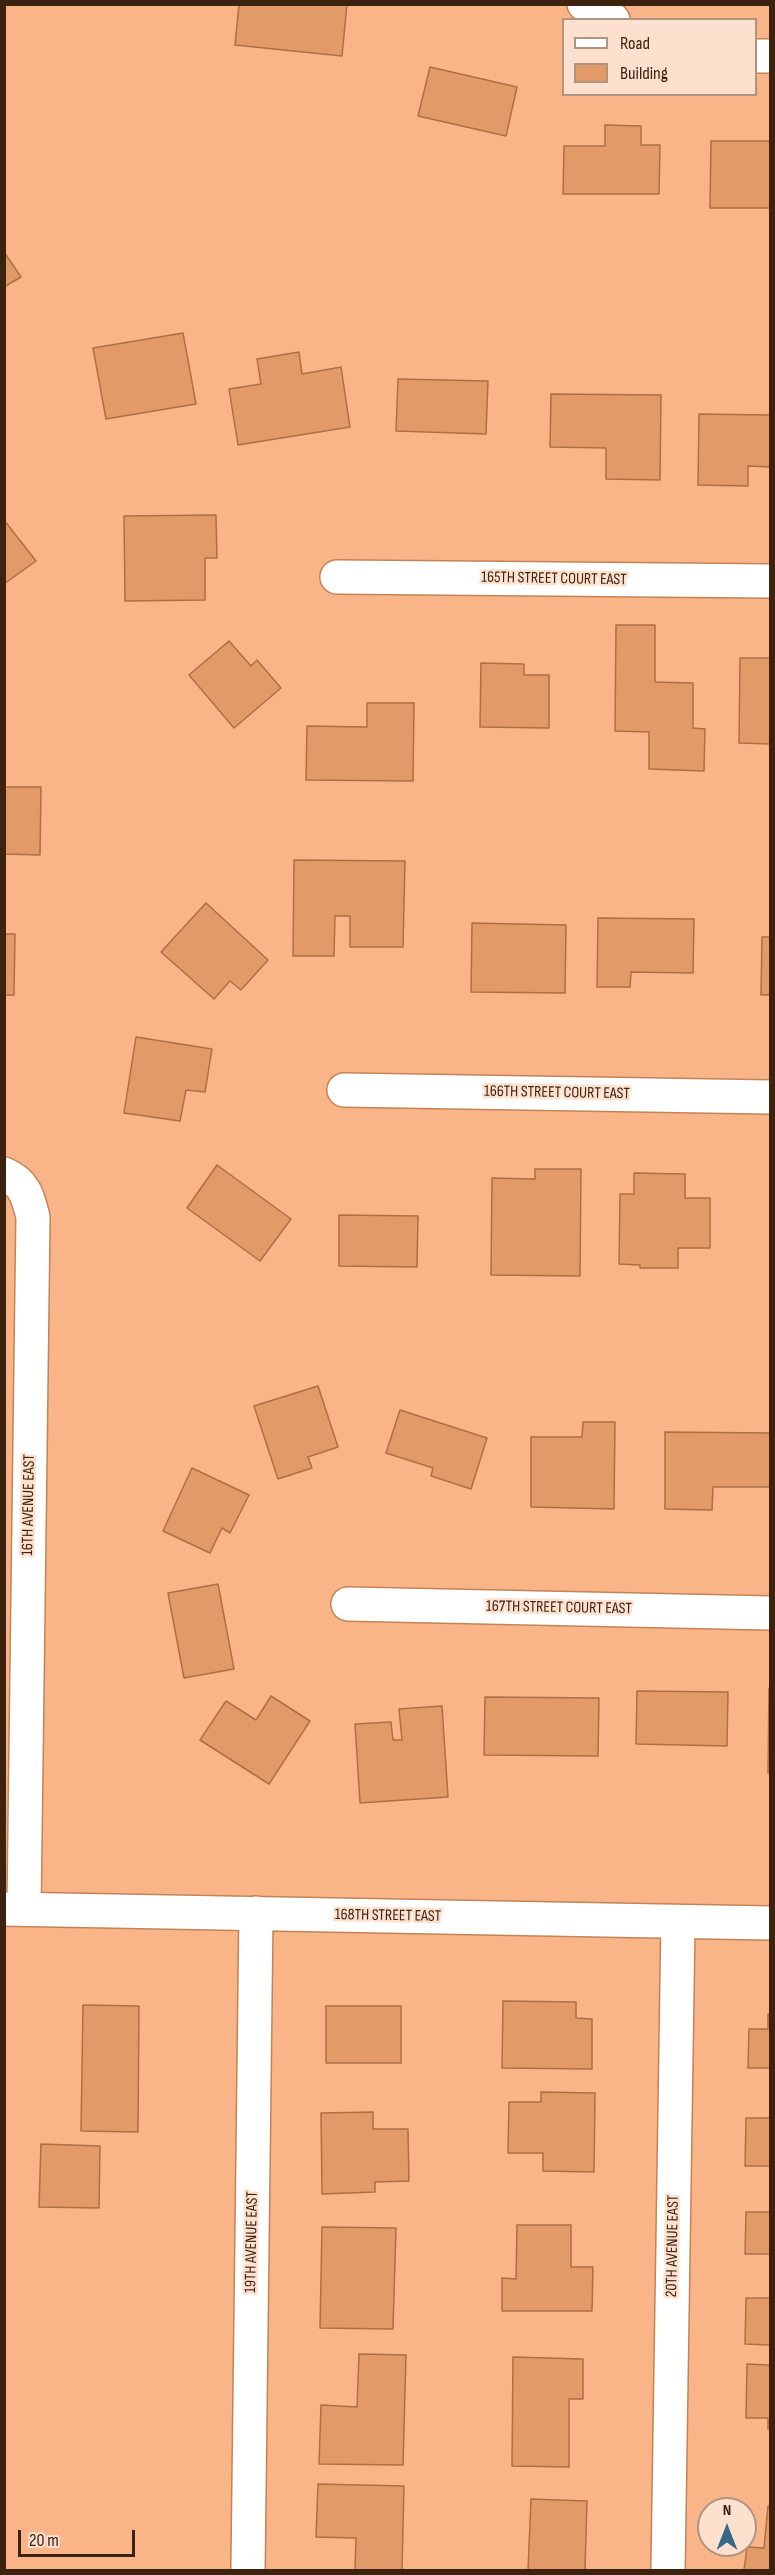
<!DOCTYPE html>
<style>
body{margin:0}
#map{position:relative;width:775px;height:2575px;overflow:hidden;background:#f9b588;font-family:"Sofia Sans Condensed",sans-serif}
canvas{display:block}
.frame{position:absolute;inset:0;border:6px solid #3c220f;pointer-events:none}
.legend{position:absolute;left:562px;top:18px;width:195px;height:78px;box-sizing:border-box;background:#fde0ce;border:2px solid #b09482;margin:0;padding:8px 10px;list-style:none;font-size:18px;color:#3c220f}
.legend li{display:flex;align-items:center;gap:12px;height:30px}
.legend b{width:30px;border:2px solid #b09482}
.north{position:absolute;left:697px;top:2497px;width:60px;height:60px;box-sizing:border-box;background:#fde0ce;border:2px solid #b09482;border-radius:50%;rotate:0deg;font-size:16px;font-weight:700;line-height:24px;text-align:center;color:#3c220f}
.north::after{content:'';display:block;margin:auto;width:21px;height:27px;background:#356986;clip-path:polygon(50% 0,100% 100%,50% 72%,0 100%)}
.scale{position:absolute;left:18px;top:2530px;width:117px;height:27px;box-sizing:border-box;border:3px solid #3c220f;border-top:0;padding-left:8px;font-size:18px;line-height:21px;white-space:nowrap;color:#3c220f;-webkit-text-stroke:4px #fde0ce;paint-order:stroke}
</style>
<div id="map">
<canvas width="775" height="2575"></canvas>
<div class="frame"></div>
<ul class="legend">
<li><b style="height:8px;background:#fff"></b>Road</li>
<li><b style="height:16px;background:#e29a68"></b>Building</li>
</ul>
<div class="north">N</div>
<div class="scale">20 m</div>
</div>
<script>
const g = document.querySelector('canvas').getContext('2d');
g.lineJoin = 'round';
function paint(path, color) {
  g.fillStyle = color;
  g.fill(path, 'evenodd');
}
function strokePath(path, color, width, dash) {
  g.strokeStyle = color;
  g.lineWidth = width;
  g.lineCap = dash ? 'butt' : 'round';
  g.setLineDash(dash || []);
  g.stroke(path);
}
function label(font, color, halo, rows, align = 'center') {
  g.font = font + ' "Sofia Sans Condensed",sans-serif';
  g.lineWidth = 5;
  g.setLineDash([]);
  g.textBaseline = 'middle';
  g.strokeStyle = halo;
  g.fillStyle = color;
  for (const [text, x, y, turn = 0] of rows) {
    g.save();
    g.translate(x, y);
    g.rotate((+turn || 0) * Math.PI / 180);
    g.textAlign = isNaN(turn) ? turn : align;
    if (halo) g.strokeText(text, 0, 0);
    g.fillText(text, 0, 0);
    g.restore();
  }
}
const building = new Path2D(`
 M239,4H347L342,56L235,45Z
 M430,67L517,87L506,136L418,116Z
 M605,125L641,126V145H660L659,194H563L564,146H605Z
 M711,141H770V208H710Z
 M4,252L21,277L4,287Z
 M183,333L196,404L106,419L93,348Z
 M299,352L302,374L341,367L350,427L238,445L229,389L261,384L257,359Z
 M398,379L488,381L486,434L396,431Z
 M551,394L661,395L660,480L606,479V448L550,447Z
 M699,414L770,415V467L748,466V486L698,485Z
 M216,515L217,558H205V600L125,601L124,516Z
 M4,520L36,561L4,584Z
 M616,625H655V682L693,683V728L705,729L704,771L649,769V732L615,731Z
 M229,641L251,666L257,660L281,688L234,728L189,675Z
 M740,658H770V744L739,743Z
 M481,663L524,664V675H549V728L480,727Z
 M367,703H414L413,781L306,780L307,726L367,727Z
 M4,787H41L40,855L4,854Z
 M294,860L405,861L403,947H350V916H335L334,956H293Z
 M206,903L268,960L241,990L230,981L214,999L161,952Z
 M598,918L694,919L693,973L631,972L630,987H597Z
 M472,923L566,925L565,993L471,992Z
 M4,934H15L14,995H4Z
 M762,937H770V995H761Z
 M136,1037L212,1049L205,1092L186,1090L180,1121L124,1113Z
 M217,1165L291,1219L260,1261L187,1208Z
 M535,1169H581L580,1276L491,1275L492,1178L535,1179Z
 M634,1173L685,1174V1198H710V1248H678V1268H640V1265L619,1264L620,1194H634Z
 M339,1215L418,1216L417,1267L339,1266Z
 M318,1386L338,1447L308,1457L312,1468L278,1479L254,1406Z
 M400,1410L487,1438L471,1489L431,1476L433,1468L386,1453Z
 M583,1422H615L614,1509L531,1507V1437H582Z
 M665,1432L770,1433V1487H713L712,1510L665,1509Z
 M192,1468L249,1495L230,1533L222,1528L210,1553L163,1531Z
 M218,1584L234,1669L184,1678L168,1593Z
 M769,1688H770V1773H768Z
 M637,1691L728,1692L727,1746L636,1744Z
 M271,1696L310,1721L269,1784L200,1740L226,1701L256,1720Z
 M485,1697L599,1698L598,1756L484,1755Z
 M442,1706L448,1797L360,1803L355,1724L391,1722L393,1740H402L399,1709Z
 M503,2001L576,2002V2018L592,2019V2069L502,2068Z
 M83,2005L139,2006L138,2132L81,2131Z
 M326,2006H401V2063H326Z
 M768,2014H770V2068H748L749,2029H768Z
 M541,2092L595,2093L594,2172L543,2171V2153H508L509,2102H541Z
 M373,2112V2129H408L409,2181L375,2182V2192L322,2194L321,2113Z
 M746,2118H770V2166H745Z
 M41,2144L100,2146L99,2208L39,2207Z
 M746,2212H770V2254H745Z
 M517,2225H571V2267H593L592,2311H502V2278L516,2279Z
 M322,2227L396,2228L393,2329L320,2328Z
 M746,2298H770V2345L745,2344Z
 M359,2354L406,2355L403,2465L319,2464L321,2405L357,2407Z
 M513,2357L583,2359V2399H569V2467L512,2466Z
 M747,2364L770,2365V2429H768V2418H746Z
 M318,2484L404,2486L402,2570H355L356,2538L316,2537Z
 M531,2499L587,2501L585,2570H528Z
 M768,2506H770V2570H744L747,2547L764,2548Z`);
paint(building, '#e29a68');
strokePath(building, '#ae6f43', 1.5);
const minor = new Path2D(`
 M584,4L613,20
 M756,56H770
 M337,577L770,581
 M344,1090L770,1097
 M4,1174C25,1183 28,1197 33,1217L24,1909
 M348,1604L770,1613
 M248,2570L256,1913
 M668,2570L678,1922`);
const tertiary = new Path2D(`
 M4,1909L770,1923`);
strokePath(minor, '#c38357', 36);
strokePath(tertiary, '#c38357', 36);
strokePath(minor, '#fff', 33);
strokePath(tertiary, '#fff', 33);
label('16px', '#3c220f', '#fde0ce', [
 ["165TH STREET COURT EAST",554,579,1],
 ["166TH STREET COURT EAST",557,1093,1],
 ["16TH AVENUE EAST",29,1505,-89],
 ["167TH STREET COURT EAST",559,1608,1],
 ["168TH STREET EAST",388,1916,1],
 ["19TH AVENUE EAST",252,2242,-89],
 ["20TH AVENUE EAST",673,2246,-89]
]);
</script>
